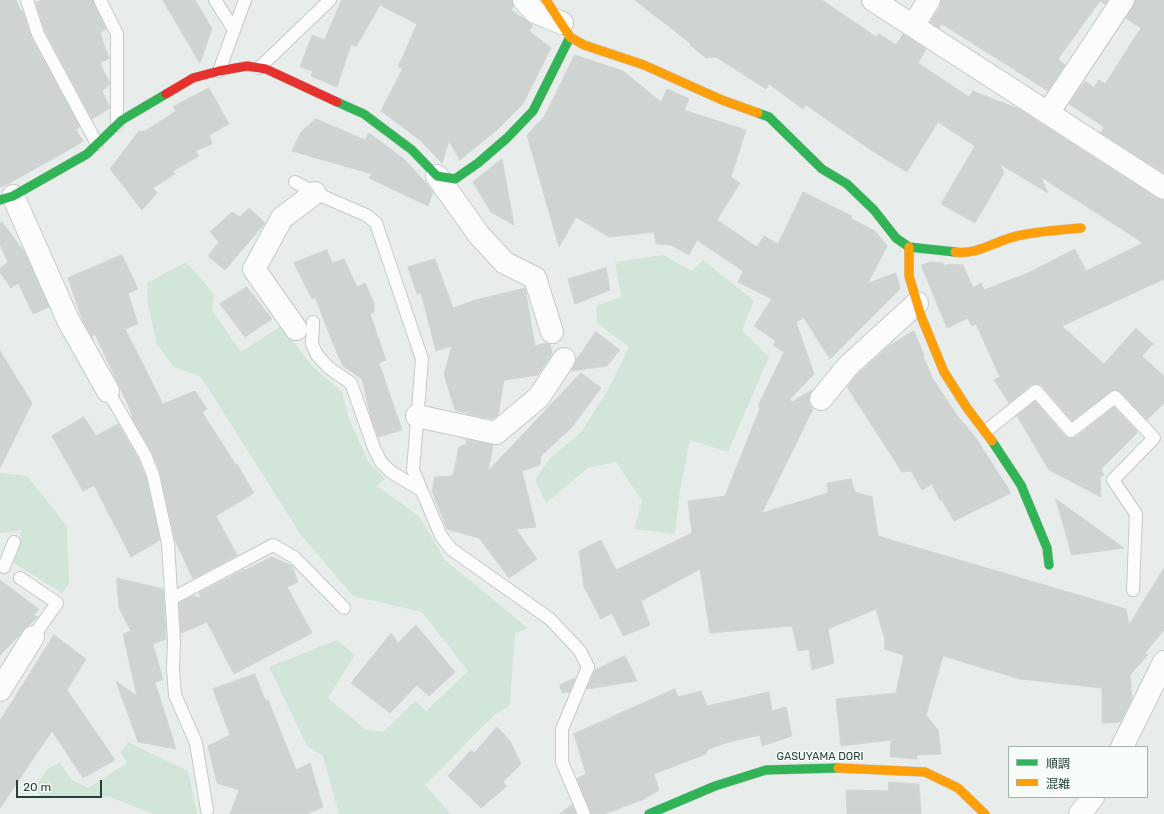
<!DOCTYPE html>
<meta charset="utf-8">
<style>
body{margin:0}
#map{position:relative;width:1164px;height:814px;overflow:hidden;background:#e8edeb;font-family:Rubik,"Noto Sans JP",sans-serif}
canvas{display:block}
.legend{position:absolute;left:1008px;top:746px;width:140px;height:52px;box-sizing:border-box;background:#f7fbf9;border:1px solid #a3b1ad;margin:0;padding:5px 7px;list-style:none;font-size:12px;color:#24423a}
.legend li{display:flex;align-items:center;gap:8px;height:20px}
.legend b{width:20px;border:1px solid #a3b1ad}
.scale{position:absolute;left:16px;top:780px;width:86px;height:18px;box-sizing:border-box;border:2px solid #24423a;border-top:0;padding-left:5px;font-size:12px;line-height:14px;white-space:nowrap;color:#24423a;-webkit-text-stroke:3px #f7fbf9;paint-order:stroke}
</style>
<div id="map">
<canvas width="1164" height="814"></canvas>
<ul class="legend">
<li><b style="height:5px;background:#30b455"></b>順調</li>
<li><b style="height:5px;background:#ff9f0a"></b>混雑</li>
</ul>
<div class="scale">20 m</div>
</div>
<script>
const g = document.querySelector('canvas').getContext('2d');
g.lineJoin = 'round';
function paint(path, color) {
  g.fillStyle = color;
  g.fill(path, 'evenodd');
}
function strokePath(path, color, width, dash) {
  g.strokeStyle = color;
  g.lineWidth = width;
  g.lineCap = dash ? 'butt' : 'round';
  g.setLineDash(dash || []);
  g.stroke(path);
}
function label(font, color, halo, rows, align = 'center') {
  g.font = font + ' Rubik,sans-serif';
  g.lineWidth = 3;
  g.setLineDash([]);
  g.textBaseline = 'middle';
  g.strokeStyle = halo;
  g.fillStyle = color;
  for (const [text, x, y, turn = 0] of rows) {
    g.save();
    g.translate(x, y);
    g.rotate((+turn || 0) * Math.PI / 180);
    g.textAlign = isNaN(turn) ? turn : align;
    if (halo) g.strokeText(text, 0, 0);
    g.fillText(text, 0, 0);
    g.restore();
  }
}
paint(new Path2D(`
 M663,255L692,271L703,260L754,301L742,330L769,357L728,452L690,440L680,491L675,534L634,529L642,501L616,462L588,468L546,503L535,480L550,458L581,432L608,390L629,347L597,323L596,306L621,297L615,262Z
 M186,262L214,294L212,310L241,352L281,326L313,367L342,392L349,419L368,461L385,479L377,486L419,516L445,560L528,628L515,633L510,706L495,714L425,785L451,814H339L323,756L307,746L269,667L337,640L355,655L328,698L365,729L383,732L415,701L426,711L468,671L422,612L353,596L301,535L201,377L174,367L157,345L148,304L147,283Z
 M0,473L27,476L67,526L69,584L62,593L12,562L22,530L0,533Z
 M128,742L188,771L197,814H154L110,797L41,798L36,786L47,769L60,763L72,780L88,788L127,763L121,752Z`), '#d1e6d8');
const building = new Path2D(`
 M0,0H16L21,11L22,10L31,37L80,127L76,130L83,141L79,144L8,184L0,187Z
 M42,0H93L105,27L106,29L100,33L109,58L100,63L110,84L102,91L110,108L92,119L45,31L36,3Z
 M163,0H195L212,29L200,63Z
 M342,0H512L514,6L511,10L533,25L529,31L551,48L523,104L498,129L460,160L449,141L442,163L420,140L381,111L403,68L398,67L417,24L380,5L356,47L351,44L337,87L311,76L313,71L300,67L312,35L324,40Z
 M635,0H822L876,37L879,34L896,45L903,34L926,49L918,63L969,97L973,91L1019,109L1157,198L1164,200V279L1062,326L1104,364L1136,328L1153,344L1142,356L1164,376V403L1147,420L1120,392L1113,390L1072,421L1042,386L1035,384L1031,385L1009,403L994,380L1000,377L976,324L972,326L968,318L947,328L922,267V265L930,262L943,263L945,266L949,264L963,265L973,288L981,283L984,290L1028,273L1075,249L1086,271L1143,243L1041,177L1048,193L1000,164L1004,173L975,223L941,204L975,146L938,122L907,172L874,152L806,105L803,109L769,84L766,89L716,57L706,58L690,45L691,44Z
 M941,0H1108L1105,4L1100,1L1058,59L1065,65L1048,91L942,24L939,28L930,22L940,7Z
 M1135,0H1164V173L1101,133L1104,127L1069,104L1085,81L1094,88L1099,80L1105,84L1141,28L1126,18L1133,7Z
 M575,55L623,71L661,102L667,89L689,99L684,110L746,130L731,177L740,183L717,220L757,247L764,236L778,244L803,192L852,216L850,218L875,231L887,246L868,283L896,273L900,289L830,359L804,318L796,322L814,374L790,399L792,402L812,390L809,397V404L813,409L762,513L828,493L827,483L851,479L855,492L872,497L878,536L1126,609L1129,625L1164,568V630L1145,653L1148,655L1130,675L1132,699L1120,722L1102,723V688L1020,679L943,656L926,715L938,730L941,754L917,755V759L890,757L891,740L841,746L836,699L896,693L904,655L884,649L885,640L876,609L828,629L834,663L812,670L809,649L798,651L792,626L710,633L700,569L641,601L650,625L623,636L612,613L601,619L584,587L579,551L601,540L616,570L692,533L688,501L725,496L760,408L758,406L784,352L773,345L776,341L754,326L772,299L738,282L743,271L697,240L689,255L671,245L656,244L654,232L609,237L576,217L559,247L527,135L544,117Z
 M209,88L229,124L209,135L212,144L195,151L199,156L173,171L175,174L153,188L157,193L142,210L110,169L139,131H145L176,111L173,107Z
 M316,119L365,140L369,133L404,159L427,184L433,192L428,206L369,178L372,174L292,151L301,132Z
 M502,159L514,225L491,212L473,182Z
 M249,208L265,223L225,270L208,256L219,242L210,232L232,212L240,217Z
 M2,222L25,253L49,307L33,314L18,283L11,288L0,272V268L8,262L0,245V223Z
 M327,250L332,263L344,259L357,287L365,283L374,303V312L370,314L386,360L379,363L402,430L378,437L371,418L362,379L343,366L332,341L315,297L312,299L294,263Z
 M122,255L138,289L128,293L138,324L125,329L163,404L195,391L207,409L202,412L236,465L237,464L254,493L216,516L237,555L193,579L175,540L160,473L152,452L131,417L133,416L95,334L92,337L83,322L68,278Z
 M435,259L453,308L472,301L525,288L535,346L546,343L550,344L552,354L538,375L504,380L498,415L493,419L467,414V413L455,410L444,374L452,346L436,351L421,293L417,294L408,267Z
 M606,268L610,290L575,304L568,279Z
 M247,287L272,319L245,337L220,304Z
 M914,331L924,355L923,356L933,379L957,415L976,438L1011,493L954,521L942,500L940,501L932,484L922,490L911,471L902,472L847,387L857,375L889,346Z
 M596,332L620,350L607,366L571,371L576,360Z
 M0,351L32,403L0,468Z
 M581,373L601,388L572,427L541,456L540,465L522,471L536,527L516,529L537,559L509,578L479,538L447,529L432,491L435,477L453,476L459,447L467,444L465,439L493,445L488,471Z
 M1035,401L1065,436L1069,438L1076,437L1114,407L1137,431L1136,432L1137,433L1101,469L1104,475L1100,477L1101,497L1049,470L1017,416Z
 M84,417L96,436L118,424L138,458L146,477L160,540L131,557L94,485L83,491L52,436Z
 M1056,499L1124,548L1072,555Z
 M272,557L292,566L298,582L287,587L312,633L234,674L207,622L181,633L179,603L192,596L201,598L199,593L245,569V570Z
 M117,578L163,589L166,639L153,644L163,680L155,682L176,749L138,742L116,681L137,696L123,634L131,631L119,608Z
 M0,580L39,609L34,615L38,617L23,630L19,636L0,655Z
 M416,625L455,672L429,696L417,685L390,713L351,683L391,633L398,643Z
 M54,635L86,659L67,690L115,760L83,778L52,731L0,808V721Z
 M625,656L637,681L587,689L595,670Z
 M255,674L265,700H268L296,770L310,763L323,807L307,814H230L239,790L217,783L208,746L230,735L213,689Z
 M575,678L570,692L562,693L560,685Z
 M675,689L678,697L701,691L707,706L769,692L772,711L786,707L792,736L762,746L760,735L729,742L708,749L706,754L654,774L659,790L642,800L604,814H591L577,779L586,774L574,734Z
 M497,727L510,741L521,764L503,782L507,786L481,808L448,776L471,750L474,753Z
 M889,782L919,784L921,814H847L846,790L888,791Z
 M572,805L576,814H560Z`);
paint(building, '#cfd4d2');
strokePath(building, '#d1d6d4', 1);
const lane = new Path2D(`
 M27,0L38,34L97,144
 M100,0L117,34V125
 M215,0L234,30
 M259,68L330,0
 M219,71L245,0
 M295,182L315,193L366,215L376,223L422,359L413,470L441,536L451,549L550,619L580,651L588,667L562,729V762L584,814
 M313,322L312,344L317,355L329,368L351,383L374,448L381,462L391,472L421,490
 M108,391L145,455L153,475L168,543L174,641L173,669L175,695L196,743L207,810
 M986,431L1036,391L1071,431L1115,397L1154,438L1113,480L1136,514L1133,590
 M4,567L14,542
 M20,578L57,603L33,637
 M171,599L273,545L294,557L344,608`);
const street = new Path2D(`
 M524,0L535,12L562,23
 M873,0L1164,188
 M913,26L929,0
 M1048,113L1123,0
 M437,176L479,235L505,263L535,278L552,332
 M13,196L68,320L108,391
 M296,329L254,269L282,218L315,193
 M821,399L848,366L917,303
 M417,416L496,433L539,397L564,359
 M0,690L33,637
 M1122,747L1164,662
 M1080,814L1093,797`);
const fast = new Path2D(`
 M337,102L364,114L412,150L437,176L455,179L478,163L507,138L533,111L570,37
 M758,113L769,117L822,169L847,184L874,210L896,238L909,247L955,252
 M0,200L13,196L87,154L122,120L166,94
 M992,441L1021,485L1047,548L1049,565
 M649,814L715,786L766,770L838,768`);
const slow = new Path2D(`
 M546,0L570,37L584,45L644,65L722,100L758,113
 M909,247V276L921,316L944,372L967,408L992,441
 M955,252C978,255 995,241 1017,236C1038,231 1060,230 1081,228
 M838,768L925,772L958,788L985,814`);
const jam = new Path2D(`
 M166,94L193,78L219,71L247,66L266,69L337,102`);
strokePath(lane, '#c5cac8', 14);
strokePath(street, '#c5cac8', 24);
strokePath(fast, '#c3cbc8', 10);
strokePath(slow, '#c3cbc8', 10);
strokePath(jam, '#c3cbc8', 10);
strokePath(lane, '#fcfcfc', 12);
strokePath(street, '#fcfcfc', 22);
strokePath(fast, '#30b455', 9);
strokePath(slow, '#ff9f0a', 9);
strokePath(jam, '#e5322d', 9);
label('11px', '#24423a', '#f7fbf9', [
 ["GASUYAMA DORI",820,757]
]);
</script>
